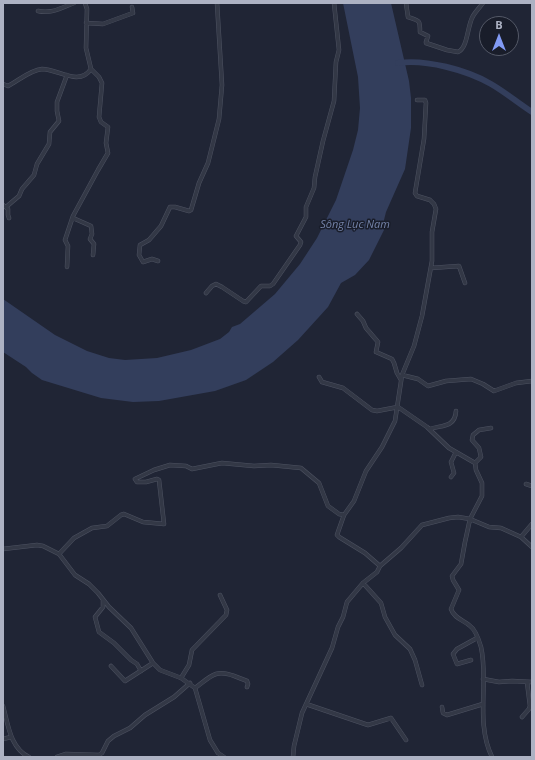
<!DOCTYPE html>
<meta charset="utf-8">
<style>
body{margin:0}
#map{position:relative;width:535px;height:760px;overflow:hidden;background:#202535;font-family:"Open Sans",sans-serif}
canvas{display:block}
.frame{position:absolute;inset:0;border:4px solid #adb2c3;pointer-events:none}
.north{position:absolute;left:479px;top:16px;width:40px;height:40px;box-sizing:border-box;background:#191d2a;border:1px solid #545967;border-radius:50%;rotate:0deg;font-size:11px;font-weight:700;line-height:16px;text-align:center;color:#adb2c3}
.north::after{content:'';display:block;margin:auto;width:14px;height:18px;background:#819af4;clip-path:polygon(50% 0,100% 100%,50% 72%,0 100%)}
</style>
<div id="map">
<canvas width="535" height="760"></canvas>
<div class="frame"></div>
<div class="north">B</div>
</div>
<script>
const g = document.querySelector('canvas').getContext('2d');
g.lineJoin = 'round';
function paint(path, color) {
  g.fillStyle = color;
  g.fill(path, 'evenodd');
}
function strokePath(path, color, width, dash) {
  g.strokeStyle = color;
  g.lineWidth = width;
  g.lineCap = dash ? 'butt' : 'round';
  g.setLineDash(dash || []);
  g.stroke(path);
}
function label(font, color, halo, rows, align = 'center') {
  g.font = font + ' "Open Sans",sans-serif';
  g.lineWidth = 3;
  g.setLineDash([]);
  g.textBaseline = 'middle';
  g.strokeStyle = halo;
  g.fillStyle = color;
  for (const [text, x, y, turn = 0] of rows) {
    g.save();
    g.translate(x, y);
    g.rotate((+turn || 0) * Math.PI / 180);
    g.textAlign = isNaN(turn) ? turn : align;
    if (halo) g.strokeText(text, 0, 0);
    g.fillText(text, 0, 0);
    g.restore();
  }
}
paint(new Path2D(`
 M343,3H391L409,81L411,98V128L405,169L386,212L384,220V230L369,260L355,275L341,283L328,307L298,340L273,362L246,380L215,391L159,401L133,402L101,398L42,380L32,373L26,367L3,352V299L55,335L87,351L109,358L125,360L157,358L191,350L220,339L229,332L232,327L240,324L275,294L300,264L317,238L336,200L353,150L358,130L360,108L358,77Z`), '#333e5c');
strokePath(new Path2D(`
 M398,63C426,59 467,70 491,84C505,92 518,103 532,112`), '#333e5c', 6);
const minor = new Path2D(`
 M406,3L408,17C420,21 420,20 420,32L428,36L426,42V43L447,50L458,52C468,48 467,26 473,16C476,11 480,7 483,3
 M38,11C52,14 61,8 74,3
 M86,23L103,24L133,13L132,7
 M3,84L8,86C18,81 30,70 42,69C58,69 79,87 91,69
 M3,205L8,209V215L9,218
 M6,207L19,196L22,189L34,175L37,164L49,144L50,132L59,121L57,111V102L67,75
 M73,218L91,226L92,234L90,239L94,244L93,255
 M158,261L152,259L143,262L139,255L140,245L149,240L161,226L170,207H175L189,211L191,210L199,183L208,163L219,119L222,85L217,3
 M67,267L68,246L65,240L73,216L98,170L108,153L106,143L108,127L101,122L99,117L102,83L99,77L91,69L86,48L87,9L85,3
 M431,268L459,266L465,283
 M206,293L212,286L216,284L222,287L243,301L246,302L261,286H270L273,284L300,245L301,242L296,236L306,217V207L314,188L315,177L323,141L334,101L336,62L339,50L334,3
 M357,314L363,321L366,328L378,342L376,352L392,359L394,363L397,373L401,380
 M402,375L418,379L428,386L446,381L471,379L483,384L494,391L516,383L532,381
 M319,377L322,382L343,388L372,410L377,411L398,407L427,427L449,448L475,463L476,470L482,483V496L470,519L465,542L461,564L452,576L453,580L459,590L451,609C454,618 463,620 469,625C475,629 479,640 481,647C489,682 475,722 492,757
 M430,429C441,425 455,428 456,411
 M475,463L481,457L479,448L472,440L473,435L479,430L491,428
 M451,477L454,473L451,462L456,452
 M526,484L532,486
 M521,537L532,547
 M3,549L37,545L43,546L59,554L75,575L89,584L98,593L109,607L131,628L153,663L160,670L181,678L195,688L210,740L218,753L224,757
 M59,554L74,538L92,528L107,526L121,515L124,514L143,522L164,524L159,480L157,479L146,482H137L135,479L154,470L170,465L186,466L192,469L222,463L254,466L271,465L301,468L319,483L328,506L339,514L344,515
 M380,566L401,548L422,525L449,518L458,517L470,519L489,527L501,528L521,537L532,524
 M363,583L381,603L385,617L395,635L410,649L415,660L422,685
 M103,600V607L95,617L99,632L114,643L131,660L137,664L141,671
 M471,660L457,664L453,654L457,649L477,638
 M111,666L125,681L153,663
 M181,678L189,665L192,650L226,615L227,610L220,595
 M483,679L499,682L512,681L532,682
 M195,688C201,684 209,676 216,674C226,671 238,678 247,681L248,684L247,687
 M306,704L368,725L391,718L406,740
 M3,706C8,724 10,748 29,757
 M442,707L443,713L447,715L483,704
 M522,717L529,709L530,706L527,682
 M3,739L11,737
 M57,757L66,754L99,755L102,753L108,741L114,736L130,728L145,715L174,697L190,683
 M293,757L294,746L302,713L332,648L338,627L343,617L347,602L363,583L377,572L380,566L365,553L339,537L337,535L338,532L344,515L354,501L366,471L382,447L395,421L402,375L414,346L422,316L432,261V232L436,209L434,204L430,200L417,196L415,193L424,139L426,103L425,100H417`);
strokePath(minor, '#4d5261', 4.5);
strokePath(minor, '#333846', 3.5);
label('italic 11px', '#7584aa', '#191d2a', [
 ["Sông Lục Nam",355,225]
]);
</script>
